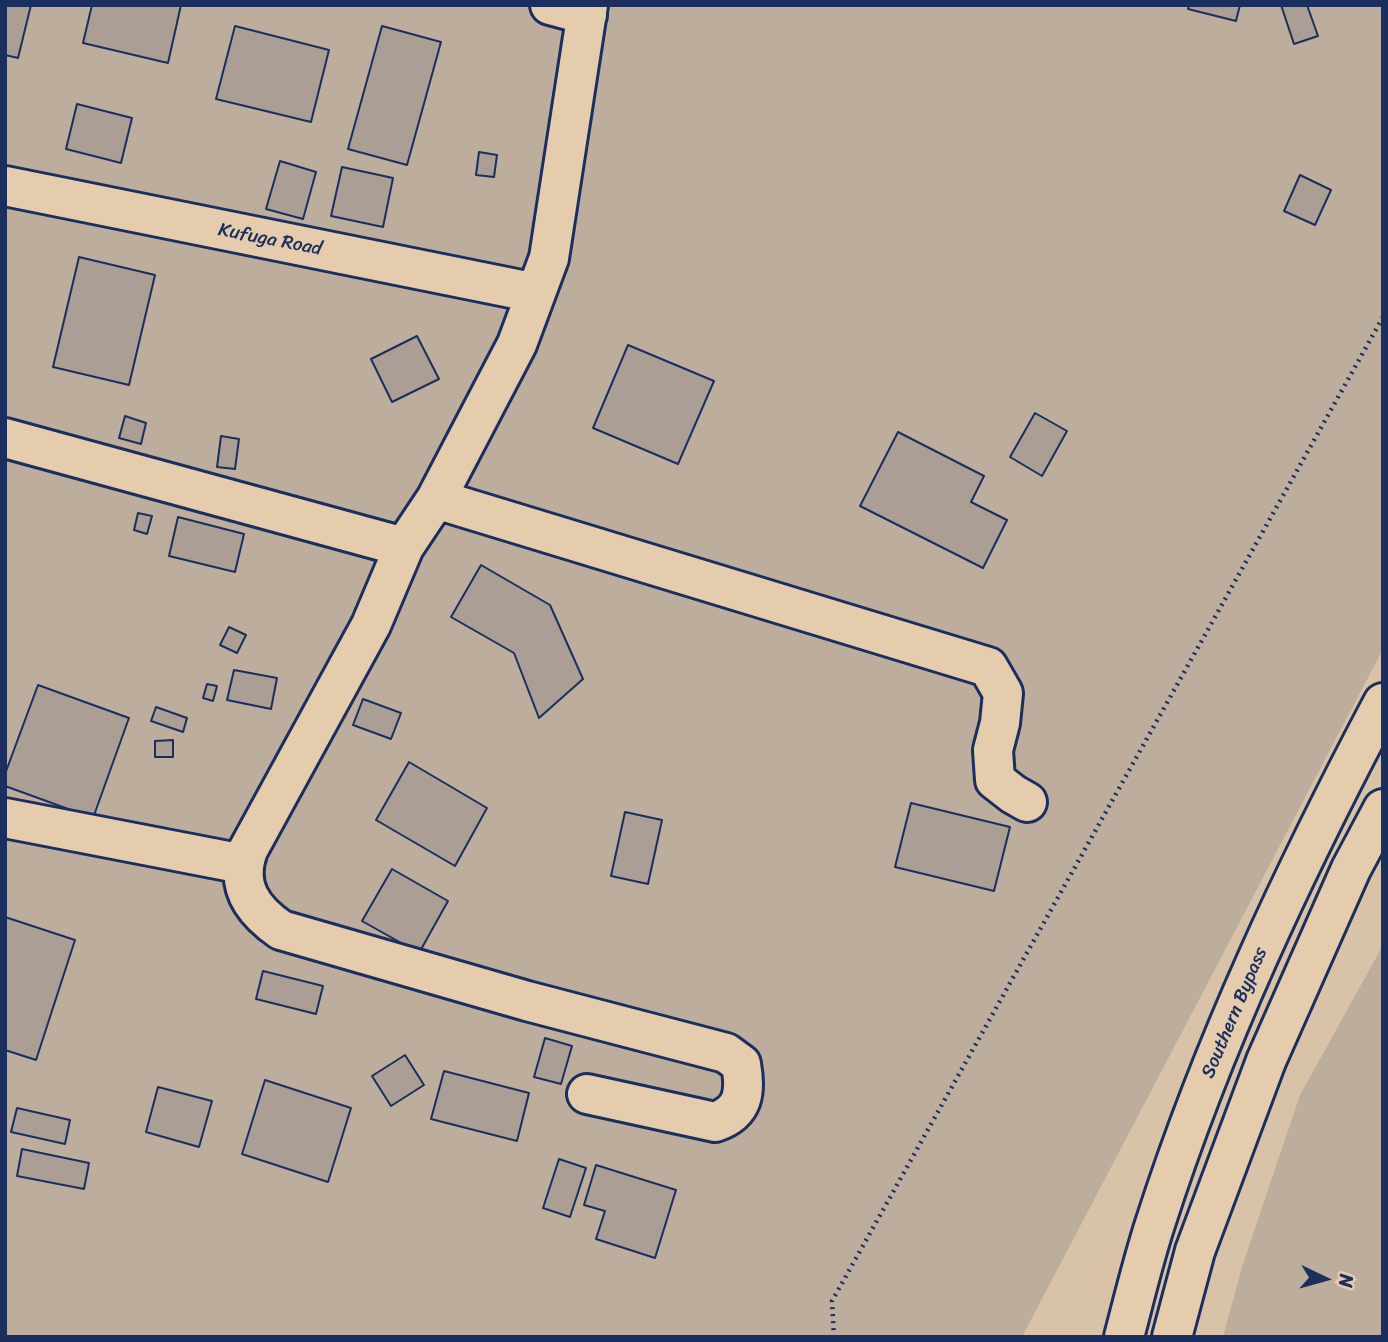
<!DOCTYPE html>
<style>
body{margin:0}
#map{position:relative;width:1388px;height:1342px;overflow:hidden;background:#d9c3a8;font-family:Sriracha,sans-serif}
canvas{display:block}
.frame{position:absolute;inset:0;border:7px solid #1b2f5e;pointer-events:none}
.north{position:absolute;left:1290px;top:1244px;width:70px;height:70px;-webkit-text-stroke:5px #e5ccad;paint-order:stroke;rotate:95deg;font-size:19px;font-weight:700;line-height:28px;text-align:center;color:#1b2f5e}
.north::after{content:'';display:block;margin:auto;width:24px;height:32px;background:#1b2f5e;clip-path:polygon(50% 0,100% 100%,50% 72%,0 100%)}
</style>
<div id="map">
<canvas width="1388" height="1342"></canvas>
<div class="frame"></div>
<div class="north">N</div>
</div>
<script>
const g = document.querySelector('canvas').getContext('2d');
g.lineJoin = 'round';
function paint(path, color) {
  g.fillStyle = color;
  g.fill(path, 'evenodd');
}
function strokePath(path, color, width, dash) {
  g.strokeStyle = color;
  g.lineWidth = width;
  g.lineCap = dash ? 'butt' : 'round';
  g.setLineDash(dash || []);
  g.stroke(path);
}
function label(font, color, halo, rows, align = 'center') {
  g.font = font + ' Sriracha,sans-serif';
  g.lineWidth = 5;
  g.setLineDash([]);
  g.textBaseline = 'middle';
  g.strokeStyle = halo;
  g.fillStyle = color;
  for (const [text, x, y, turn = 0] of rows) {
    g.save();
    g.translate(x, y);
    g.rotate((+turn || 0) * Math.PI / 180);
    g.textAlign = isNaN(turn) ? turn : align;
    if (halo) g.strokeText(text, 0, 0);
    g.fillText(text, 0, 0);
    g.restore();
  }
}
paint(new Path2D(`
 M5,5H1383V649L1022,1337H5Z
 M1383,945V1337H1223L1242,1267L1300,1095Z`), '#bdad9d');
const building = new Path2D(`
 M5,5H31L18,58L5,55Z
 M92,5H181L168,63L83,43Z
 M1189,5H1240L1236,21L1188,9Z
 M1281,5H1307L1318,36L1294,44Z
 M235,26L329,50L311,122L216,99Z
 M382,26L441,42L407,165L348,149Z
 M77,104L132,118L121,163L66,149Z
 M479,152L497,155L494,177L476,175Z
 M280,161L316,172L303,219L266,209Z
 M342,167L393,178L383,227L331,216Z
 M1300,175L1331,190L1315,225L1284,211Z
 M79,257L155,275L129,385L53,367Z
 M417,336L439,379L392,402L371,359Z
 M628,345L714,381L678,464L593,428Z
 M1035,413L1067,431L1042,476L1010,457Z
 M125,416L146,423L141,444L119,438Z
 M898,432L984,476L971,502L1007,520L983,568L860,506Z
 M221,436L239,439L235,469L217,467Z
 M138,513L152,516L147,534L134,530Z
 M178,517L244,534L235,572L169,556Z
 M481,565L550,605L583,679L539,718L514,653L451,617Z
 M229,627L246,635L237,653L220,645Z
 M234,670L277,678L271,709L227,700Z
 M207,684L217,686L213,701L203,698Z
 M38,685L129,718L93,818L5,786V774Z
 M363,699L401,713L391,739L353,725Z
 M156,707L187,718L183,732L151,721Z
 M173,740V757H155V741Z
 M409,762L487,808L455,866L376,820Z
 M911,803L1010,827L994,891L895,867Z
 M625,812L662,820L648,884L611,876Z
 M392,869L448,901L419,953L362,921Z
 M5,917L75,940L36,1060L5,1050Z
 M263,971L323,986L316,1014L256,999Z
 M545,1038L572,1046L561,1084L534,1077Z
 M405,1055L424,1085L391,1106L372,1076Z
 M444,1071L529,1093L517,1141L431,1119Z
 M265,1080L351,1108L328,1182L242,1154Z
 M158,1087L212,1101L199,1147L146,1132Z
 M17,1108L70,1120L65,1144L11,1132Z
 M22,1149L89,1163L84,1189L17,1176Z
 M559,1159L586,1168L570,1217L543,1208Z
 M596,1165L676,1190L655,1258L596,1239L605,1211L584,1205Z`);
paint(building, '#aa9e95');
strokePath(building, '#1b2f5e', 2);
const minor = new Path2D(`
 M550,5L587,15
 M5,186L536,293
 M5,438L404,547
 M436,499L988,667L1003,693L1000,723L993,750L995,780L1013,794L1027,802
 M5,818L243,864
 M587,1094L715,1122C744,1112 746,1092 741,1064L726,1053L527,1001L281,930C252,910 235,886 248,850L371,625L404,547L436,499L517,344L549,258L588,5`);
const highway = new Path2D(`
 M1124,1337C1134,1299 1143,1261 1155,1224C1213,1043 1294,871 1383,703
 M1172,1337L1195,1251L1266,1061L1351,869L1383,809`);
strokePath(minor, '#1b2f5e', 44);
strokePath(highway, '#1b2f5e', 44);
strokePath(new Path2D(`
 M834,1337L832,1301L1383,317`), '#1b2f5e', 4.5, [2, 5]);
strokePath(minor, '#e5ccad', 38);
strokePath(highway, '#e5ccad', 38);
label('19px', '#1b2f5e', '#e5ccad', [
 ["Kufuga Road",270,240,11],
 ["Southern Bypass",1235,1013,-67]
]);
</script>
